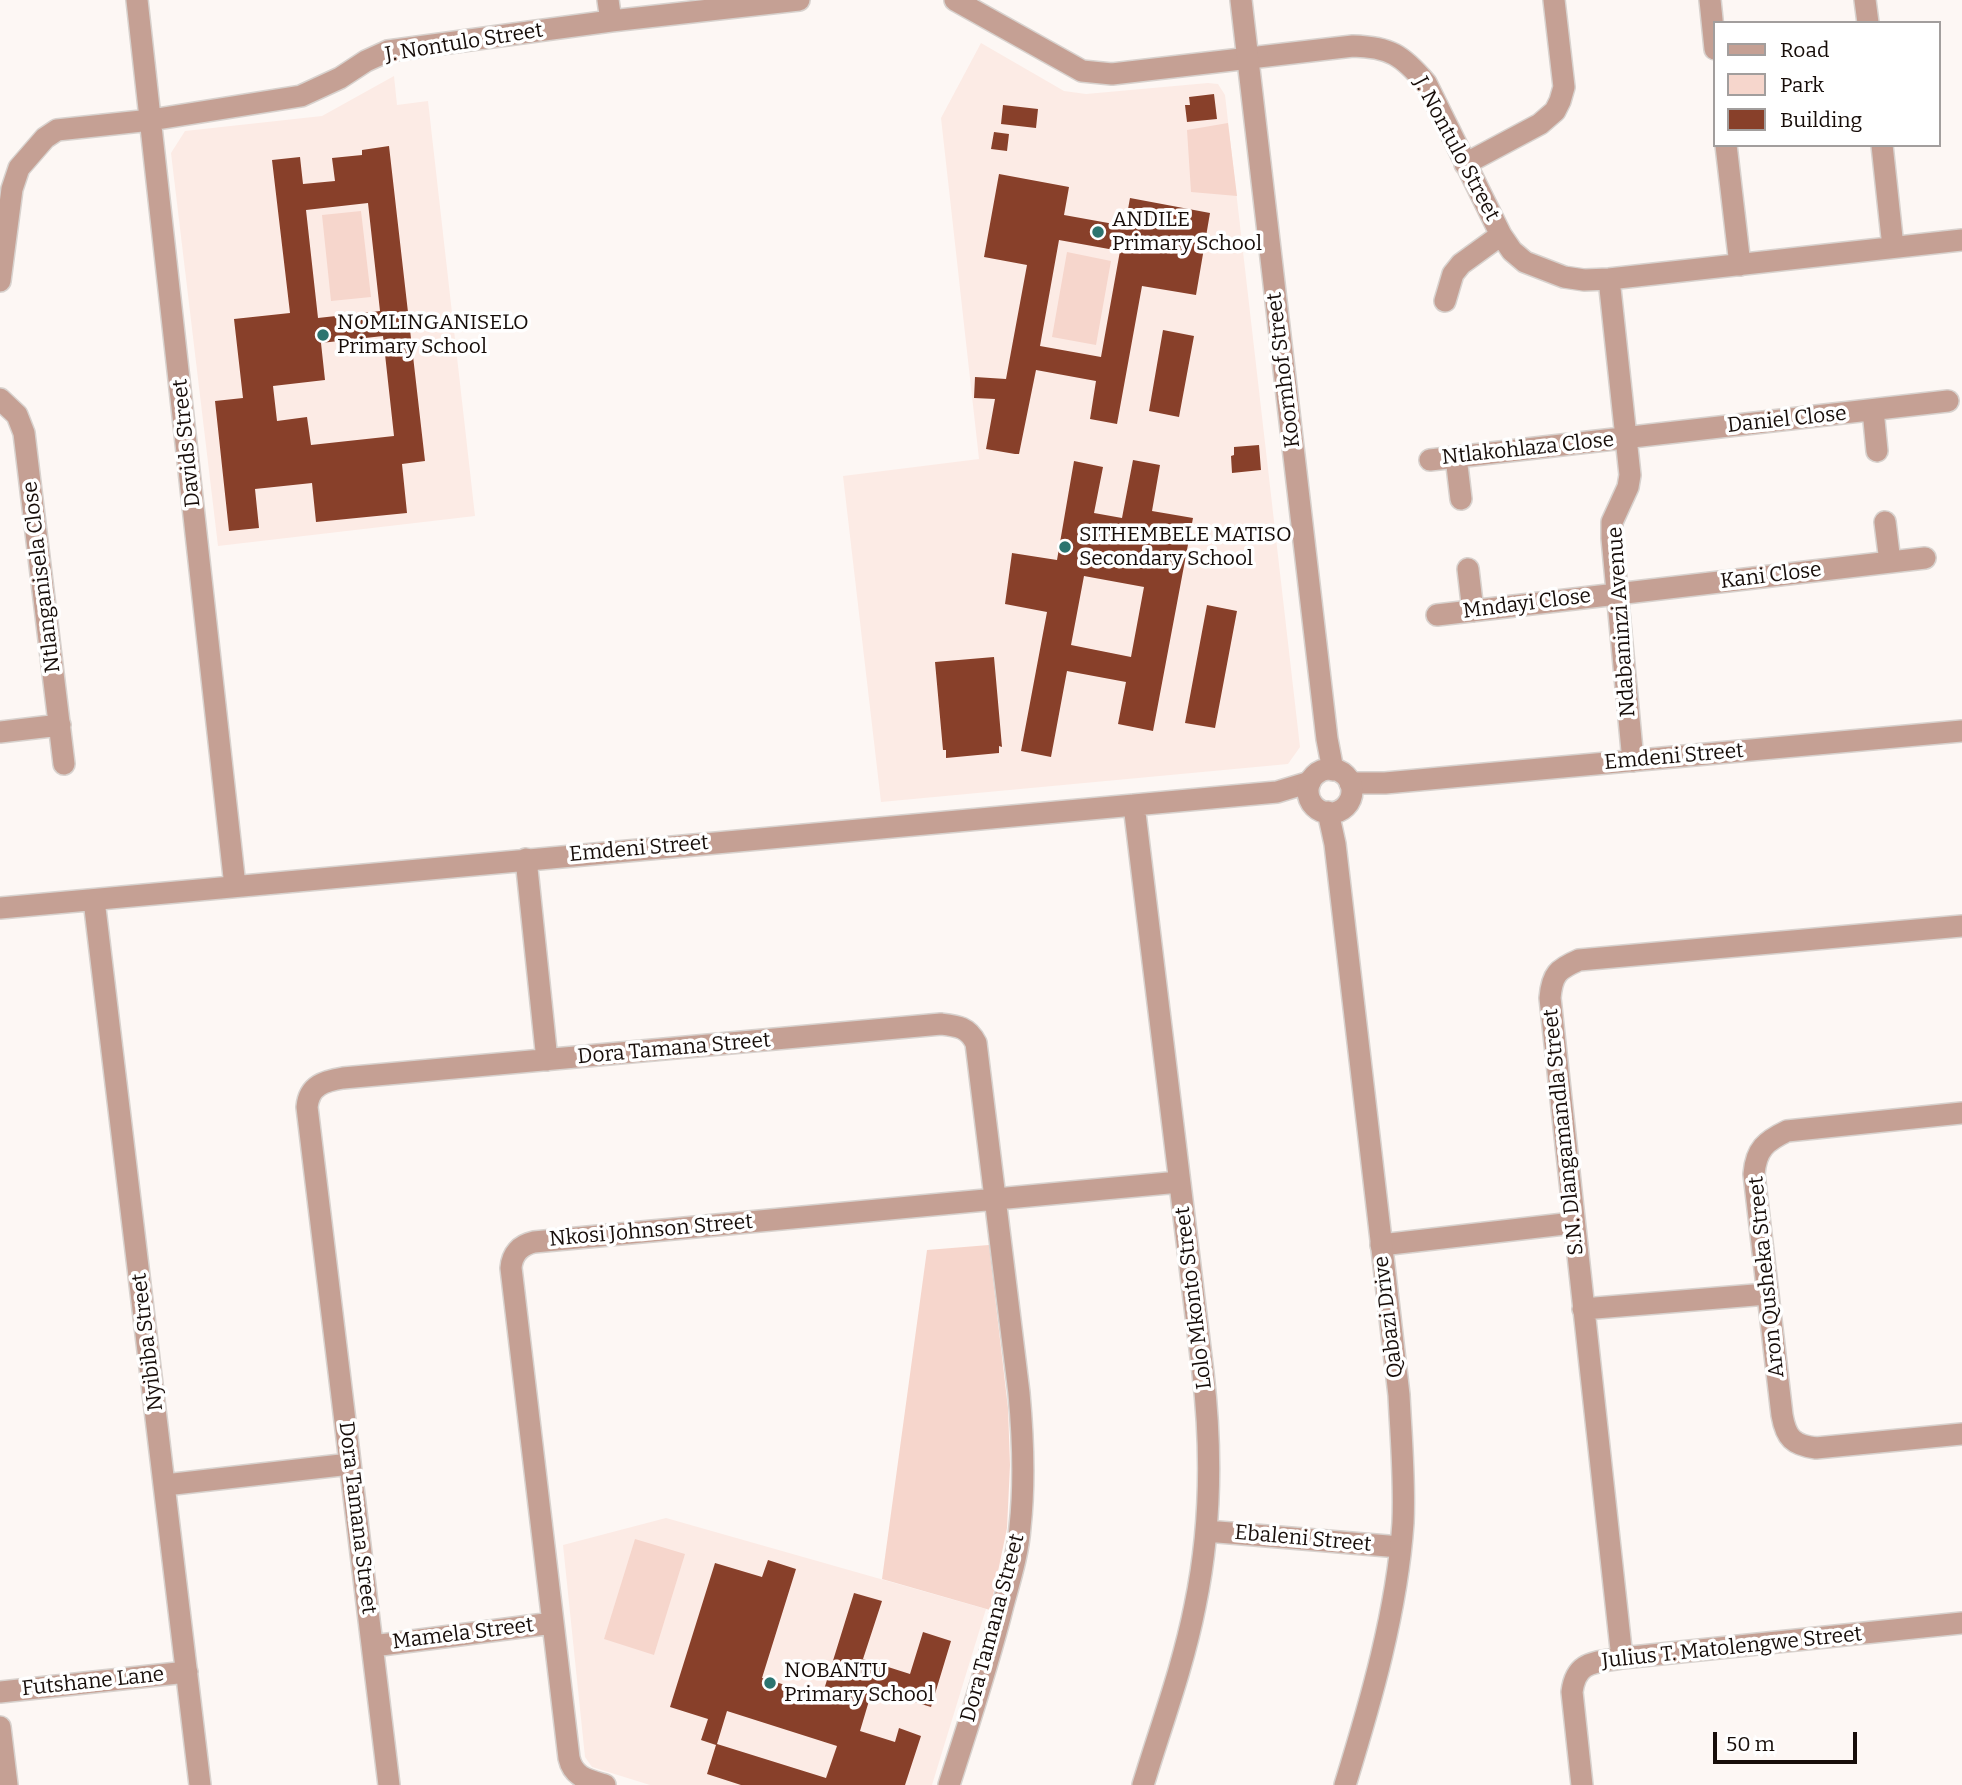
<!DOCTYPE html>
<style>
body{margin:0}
#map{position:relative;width:1962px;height:1785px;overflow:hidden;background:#fdf7f4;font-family:Bitter,serif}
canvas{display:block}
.legend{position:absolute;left:1713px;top:21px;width:228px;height:126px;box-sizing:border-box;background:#fff;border:2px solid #a29e9d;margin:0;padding:9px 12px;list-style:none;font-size:21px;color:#170d09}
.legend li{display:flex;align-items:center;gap:14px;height:35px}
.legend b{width:35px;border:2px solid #a29e9d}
.scale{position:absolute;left:1713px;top:1732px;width:144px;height:32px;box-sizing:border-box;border:4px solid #170d09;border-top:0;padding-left:9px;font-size:21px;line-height:24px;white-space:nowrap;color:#170d09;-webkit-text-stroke:5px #fff;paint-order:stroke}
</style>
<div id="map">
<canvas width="1962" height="1785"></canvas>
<ul class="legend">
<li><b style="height:9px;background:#c5a094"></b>Road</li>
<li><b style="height:19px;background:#f6d6cc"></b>Park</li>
<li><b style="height:19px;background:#88402a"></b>Building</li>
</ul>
<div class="scale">50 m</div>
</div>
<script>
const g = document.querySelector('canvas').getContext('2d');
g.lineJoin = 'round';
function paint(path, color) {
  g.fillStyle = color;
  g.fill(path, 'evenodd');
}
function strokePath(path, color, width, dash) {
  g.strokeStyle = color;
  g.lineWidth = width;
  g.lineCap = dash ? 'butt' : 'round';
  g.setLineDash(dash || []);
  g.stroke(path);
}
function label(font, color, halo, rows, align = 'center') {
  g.font = font + ' Bitter,serif';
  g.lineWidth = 7;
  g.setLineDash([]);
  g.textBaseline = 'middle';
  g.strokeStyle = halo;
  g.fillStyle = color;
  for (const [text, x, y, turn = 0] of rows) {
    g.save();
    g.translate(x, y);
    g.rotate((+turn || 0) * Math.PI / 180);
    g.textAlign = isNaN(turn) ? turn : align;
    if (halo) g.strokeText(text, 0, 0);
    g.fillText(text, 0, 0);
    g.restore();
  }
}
paint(new Path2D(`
 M981,43L1064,91L1086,94L1208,83L1218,84L1225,95L1300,747L1288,764L881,802L843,476L979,459L941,118Z
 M394,76L397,105L428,101L475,516L218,546L171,153L185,131L322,116Z
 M666,1518L986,1609L932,1785H650L592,1767L585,1757L563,1545Z`), '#fcebe5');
paint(new Path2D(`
 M1228,123L1237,196L1191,192L1187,130Z
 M361,211L371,297L331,301L322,215Z
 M1067,252L1111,261L1096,345L1052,337Z
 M989,1245L1008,1408L1010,1465L1007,1528L990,1610L882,1579L927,1250Z
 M635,1539L685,1554L654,1655L604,1639Z`), '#f6d6cc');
paint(new Path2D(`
 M1214,94L1217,119L1187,122L1185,105H1190L1189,97Z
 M1003,105L1038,109L1036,128L1001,124Z
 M994,132L1009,134L1007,151L991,149Z
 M389,146L425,461L402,464L407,513L316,522L312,483L255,489L259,528L229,531L215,401L243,398L234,319L290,313L272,160L300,157L303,184L335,181L332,158L362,155V150ZM368,203L380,311L318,318L306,210ZM383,336L394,436L311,445L307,417L277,421L273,386L325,380L321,343Z
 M999,174L1069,187L1064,215L1125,226L1130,198L1210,213L1196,295L1142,286L1117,424L1090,419L1096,381L1036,370L1019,454H1015L986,449L995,399L974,398L975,377L1006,379L1027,265L984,257ZM1059,240L1120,251L1101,357L1040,346Z
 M1163,330L1194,336L1179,417L1149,411Z
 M1259,445L1261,470L1232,473L1231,456L1234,455V447Z
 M1133,460L1160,465L1152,511L1193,518L1153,731L1118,724L1126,682L1067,671L1051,757L1021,751L1047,612L1005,604L1012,553L1057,560L1074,461L1103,467L1094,513L1122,518ZM1084,576L1144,587L1131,657L1071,645Z
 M1207,605L1237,611L1215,728L1185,723Z
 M994,657L1002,747L999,746V753L946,758V750H943L935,662Z
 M768,1560L796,1569L762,1678L822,1696L854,1593L882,1601L863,1659L910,1674L923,1632L951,1641L931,1707L902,1698L904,1693L874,1684L860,1731L895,1742L899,1728L921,1736L905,1785H741L707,1774L716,1745L701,1740L708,1719L670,1707L715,1563L762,1577ZM727,1711L837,1746L826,1778L717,1744Z`), '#88402a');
const minor = new Path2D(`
 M137,0L235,886
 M608,0L611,21
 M955,0L1082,71L1112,74L1353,46C1390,47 1402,55 1426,83L1501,235L1512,251L1525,262L1564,277L1584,280L1609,279L1962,240
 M1710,0L1715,49
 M1865,0L1868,23
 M1726,145L1740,265
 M1882,145L1893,247
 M1465,164L1540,124L1555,111L1560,101L1564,87L1554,0
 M1609,279L1630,475L1628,487L1612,522V538L1633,761
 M0,281L12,189L19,168L45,138L57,130L151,120L301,96L340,78L366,61L388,51L611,21L799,0
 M1445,301L1453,274L1461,264L1501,235
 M0,399L17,415L24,433L64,764
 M1873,410L1877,451
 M1456,457L1461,499
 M1430,460L1948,401
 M1885,522L1890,562
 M1468,569L1473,611
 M1437,615L1925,558
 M0,732L60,725
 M1350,783H1385L1962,731
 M1134,805L1203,1373C1212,1451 1211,1529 1195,1606C1183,1667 1161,1726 1143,1785
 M526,859L547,1060
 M94,900L200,1785
 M0,908L1277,792L1310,782
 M1962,1113L1787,1131C1766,1141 1756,1149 1754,1174L1782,1415C1786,1438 1793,1445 1816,1448L1962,1434
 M1381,1245L1573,1223
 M1583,1309L1767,1294
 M165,1485L350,1464
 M1206,1531L1400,1547
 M373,1646L553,1623
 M1622,1658L1550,998C1552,974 1558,969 1579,960L1962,926
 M0,1692L187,1672
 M0,1727L7,1785
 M389,1785L307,1107C309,1085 325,1081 343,1078L941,1024C958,1026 968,1027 976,1043L1019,1393C1023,1437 1025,1482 1020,1527C1018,1554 1010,1579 1003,1605C988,1666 968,1725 949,1785
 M605,1785C588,1780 573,1777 569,1758L511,1268C512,1254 520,1245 534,1242L1179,1182
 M1582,1785L1572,1692C1576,1660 1595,1663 1622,1658L1962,1623`);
const tertiary = new Path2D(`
 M1241,0L1327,739L1333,770
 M1308 791a22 22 0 1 1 44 0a22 22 0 1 1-44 0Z
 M1328,812L1335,844L1399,1395C1401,1437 1405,1481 1403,1523C1397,1611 1371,1701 1345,1785`);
strokePath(minor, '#d8d2ce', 24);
strokePath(tertiary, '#d8d2ce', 24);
strokePath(minor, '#c5a094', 21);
strokePath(tertiary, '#c5a094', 21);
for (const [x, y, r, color] of [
 [1098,232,7,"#2c746f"],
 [323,335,7,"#2c746f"],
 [1065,547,7,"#2c746f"],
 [770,1683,7,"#2c746f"]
]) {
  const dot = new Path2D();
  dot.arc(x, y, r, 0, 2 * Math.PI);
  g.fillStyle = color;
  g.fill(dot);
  strokePath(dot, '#fff', 2.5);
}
label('21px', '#170d09', '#fff', [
 ["J. Nontulo Street",464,43,-9],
 ["J. Nontulo Street",1456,149,62],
 ["Koornhof Street",1284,370,-97],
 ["Daniel Close",1787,420,-6],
 ["Davids Street",187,443,-96],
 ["Ntlakohlaza Close",1528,449,-6],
 ["Kani Close",1771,576,-7],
 ["Ntlanganisela Close",42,577,-97],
 ["Mndayi Close",1527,604,-7],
 ["Ndabaninzi Avenue",1622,622,-94],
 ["Emdeni Street",1674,757,-5],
 ["Emdeni Street",639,849,-5],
 ["Dora Tamana Street",674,1049,-5],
 ["S.N. Dlangamandla Street",1564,1132,-96],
 ["Nkosi Johnson Street",651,1231,-5],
 ["Aron Qusheka Street",1767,1277,-96],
 ["Lolo Mkonto Street",1194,1298,-97],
 ["Qabazi Drive",1389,1317,-97],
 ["Nyibiba Street",148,1342,-97],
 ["Dora Tamana Street",357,1518,83],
 ["Ebaleni Street",1303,1539,5],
 ["Dora Tamana Street",993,1628,-75],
 ["Mamela Street",463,1634,-7],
 ["Julius T. Matolengwe Street",1732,1648,-6],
 ["Futshane Lane",93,1682,-6]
]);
label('21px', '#170d09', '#fff', [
 ["ANDILE",1112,220],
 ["Primary School",1112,244],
 ["NOMLINGANISELO",337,323],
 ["Primary School",337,347],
 ["SITHEMBELE MATISO",1079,535],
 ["Secondary School",1079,559],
 ["NOBANTU",784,1671],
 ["Primary School",784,1695]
], 'left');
</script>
